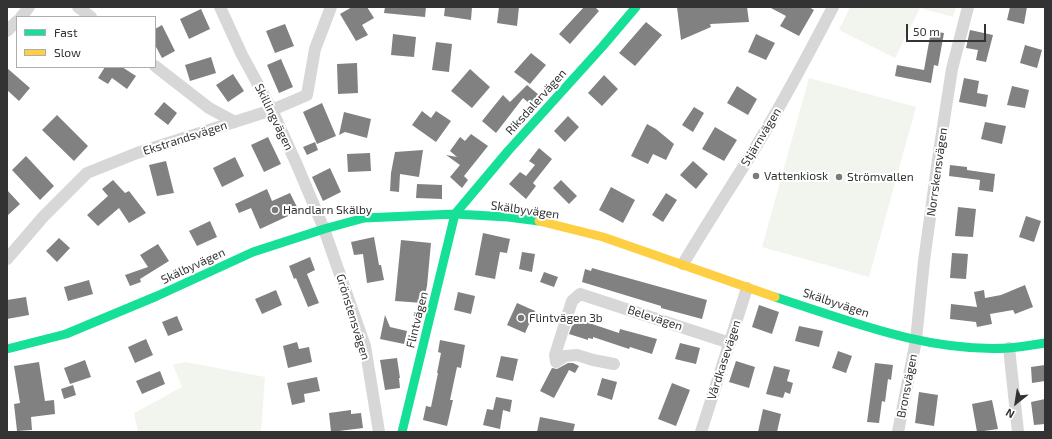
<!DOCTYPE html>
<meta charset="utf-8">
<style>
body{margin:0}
#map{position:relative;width:1052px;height:439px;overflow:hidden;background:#fff;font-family:"Exo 2",sans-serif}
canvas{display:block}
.frame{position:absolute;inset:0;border:8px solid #333;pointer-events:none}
.legend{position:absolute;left:16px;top:16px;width:140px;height:52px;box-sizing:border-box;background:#fff;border:1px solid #adadad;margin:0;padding:5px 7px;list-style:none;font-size:12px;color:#333}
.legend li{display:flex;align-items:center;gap:8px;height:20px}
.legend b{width:20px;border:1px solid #adadad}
.north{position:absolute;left:996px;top:383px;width:40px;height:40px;-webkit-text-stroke:3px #fff;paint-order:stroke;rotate:210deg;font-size:11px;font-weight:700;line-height:16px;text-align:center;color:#333}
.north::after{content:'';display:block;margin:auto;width:14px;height:18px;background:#333;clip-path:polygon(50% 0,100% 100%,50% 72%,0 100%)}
.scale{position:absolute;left:906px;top:24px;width:80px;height:18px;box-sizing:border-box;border:2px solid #333;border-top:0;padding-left:5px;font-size:12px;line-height:14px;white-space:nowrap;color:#333;-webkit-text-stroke:3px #fff;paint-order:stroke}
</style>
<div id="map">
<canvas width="1052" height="439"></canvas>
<div class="frame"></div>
<ul class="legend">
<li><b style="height:5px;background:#16e098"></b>Fast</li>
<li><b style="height:5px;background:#ffcf43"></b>Slow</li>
</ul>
<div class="north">N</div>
<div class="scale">50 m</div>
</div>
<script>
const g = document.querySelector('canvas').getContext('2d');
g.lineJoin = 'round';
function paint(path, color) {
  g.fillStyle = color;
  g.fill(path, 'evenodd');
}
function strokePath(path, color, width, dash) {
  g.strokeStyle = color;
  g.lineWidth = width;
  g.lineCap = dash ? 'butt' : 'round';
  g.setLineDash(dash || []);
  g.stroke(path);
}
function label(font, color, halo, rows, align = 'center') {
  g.font = font + ' "Exo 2",sans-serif';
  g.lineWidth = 4;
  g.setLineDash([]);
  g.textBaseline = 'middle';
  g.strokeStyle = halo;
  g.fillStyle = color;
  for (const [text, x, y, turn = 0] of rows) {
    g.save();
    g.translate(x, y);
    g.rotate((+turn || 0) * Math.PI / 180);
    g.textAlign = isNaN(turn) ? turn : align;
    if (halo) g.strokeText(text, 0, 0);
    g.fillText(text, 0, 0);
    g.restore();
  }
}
paint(new Path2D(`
 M850,7H956L953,17L920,8L895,58L839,30Z
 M809,78L916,107L869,277L762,247Z
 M185,362L265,377L261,432H138L134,413L182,387L173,365Z`), '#f1f5ed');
paint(new Path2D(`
 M352,7H367L374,18L362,25L368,35L356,41L340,14Z
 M385,7H426L425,17L384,13Z
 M445,7H472L471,20L444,16Z
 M499,7H519L517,26L497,23Z
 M584,7H595L599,11L570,44L559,34Z
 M677,7H747L749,22L710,24L711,27L681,40Z
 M769,7H809L814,10L799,36L780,26L786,16Z
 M1010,7H1027L1024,24L1007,20Z
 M201,9L210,29L189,39L180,19Z
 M646,22L662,35L635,66L619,53Z
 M285,24L294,46L275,53L266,31Z
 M162,25L175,51L162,58L155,45V29Z
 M970,30L993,35L986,62L976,60L978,50L966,48Z
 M931,31L944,33L938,66L934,65L931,83L895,76L897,65L924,70Z
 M393,34L416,37L414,57L391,55Z
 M756,34L775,43L766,60L748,52Z
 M436,42L452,44L449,72L432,70Z
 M1025,45L1042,50L1037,68L1020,63Z
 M531,53L546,65L530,84L514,72Z
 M211,57L216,73L190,81L185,65Z
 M281,59L293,87L279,93L267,65Z
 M357,63L358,93L338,94L337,64Z
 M105,67H122L136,76L127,89L112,78L108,84L98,78Z
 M7,68L30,88L19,101L7,90Z
 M470,69L490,87L472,108L451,91Z
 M233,74L244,91L228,102L216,85Z
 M604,75L618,89L602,106L588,93Z
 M964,78L979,81L977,93L988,95L986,107L959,102Z
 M527,85L539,95L530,104L523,98L496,133L482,121L503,95L510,102Z
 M737,86L757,99L748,115L727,103Z
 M1012,86L1029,90L1025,108L1007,105Z
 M164,102L177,113L168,125L154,114Z
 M322,103L336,136L317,144L303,112Z
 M694,107L704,113L693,132L682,125Z
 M422,111L431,118L436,111L451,121L436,142L412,125Z
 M344,112L371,119L367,138L345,132L339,135Z
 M57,115L88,146L74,161L42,130Z
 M568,116L579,127L565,142L554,131Z
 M985,122L1006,126L1002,144L981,139Z
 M647,124L656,129L674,144L666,160L653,154L648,164L631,156Z
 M715,127L737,140L724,161L702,149Z
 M471,134L488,146L464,176L468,180L462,188L450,177L460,165L446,155L457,157L450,151L460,137L465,141Z
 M268,137L281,164L264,172L251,145Z
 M315,142L318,150L307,155L303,147Z
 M539,148L552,159L533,183L536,186L526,199L509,184L520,172L526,176L535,165L529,161Z
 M423,150L419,177L400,174L399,192L390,191L391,173L395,152Z
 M370,153L371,171L348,172L347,154Z
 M26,156L54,186L40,200L12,170Z
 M235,157L244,176L222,187L213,168Z
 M166,161L174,193L157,196L149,165Z
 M693,161L708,174L696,189L680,175Z
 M950,165L967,167V170L995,174L993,192L979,190L980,180L949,176Z
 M330,168L341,192L323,201L312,177Z
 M113,180L125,193L129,191L146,213L129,223L119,208L98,226L87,215L108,196L102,189Z
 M561,180L577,196L569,204L553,188Z
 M417,184L442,185V199L416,198Z
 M611,187L635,200L623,223L599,210Z
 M267,189L272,201L290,193L299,211L260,229L251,208L239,213L235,204Z
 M7,190L20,204L7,216Z
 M666,193L677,200L663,222L652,215Z
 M958,207L976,209L973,237L955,236Z
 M1026,216L1041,221L1034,242L1019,237Z
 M210,221L217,237L197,246L189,231Z
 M483,233L510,239L507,253L500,252L495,279L475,275Z
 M374,237L379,265H381L384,280L367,283L363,254L354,255L351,242Z
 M59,238L70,248L57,262L46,251Z
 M401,240L431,243L427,286L423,303L395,301Z
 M158,244L169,261L140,279L141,282L130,286L125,275L148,267L140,255Z
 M522,252L535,254L532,272L519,269Z
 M952,253L968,254L966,279L950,278Z
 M310,257L315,270L307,274L319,303L308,307L296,278L294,279L289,266Z
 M592,268L707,300L702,319L661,308V306L582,282L585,269L591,271Z
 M544,272L558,277L554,287L540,282Z
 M89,280L93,294L68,301L64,287Z
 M1025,285L1033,307L1015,314L1013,310L990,314L992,324L977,327L976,322L950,319L951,304L977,307L974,292L984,290L985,298L1001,295Z
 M276,290L282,305L262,314L255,299Z
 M458,292L475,296L471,314L454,310Z
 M26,297L29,315L7,319V300Z
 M517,303L535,311L525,333L507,325Z
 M759,305L779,312L772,334L752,327Z
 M385,315L390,327L407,331L404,344L380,339Z
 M177,316L183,330L168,336L162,322Z
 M577,319L619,333L620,329L657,339L652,354L630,347L629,349L593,337V339L588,338V340L569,334L573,323L575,324Z
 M799,326L823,331L819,347L795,341Z
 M146,339L153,355L135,363L128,347Z
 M440,340L465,345L461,368L457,367L450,400H453L447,426L423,420L426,406L431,407L438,373H437L441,353L438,352Z
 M297,342L299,349L309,347L312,362L288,368L283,346Z
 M680,343L700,348L696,364L675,359Z
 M838,351L852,356L846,373L832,368Z
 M501,356L518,359L513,381L496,377Z
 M397,358L400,378H399L400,388L385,390L380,360Z
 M85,360L91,377L70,384L64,368Z
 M736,361L755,367L749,388L729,382Z
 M39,362L45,401L54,400L55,414L31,417L32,430L17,431L14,404L20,403L14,366Z
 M568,363H573L579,366L575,373L569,370L554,398L540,391L552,368L557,369Z
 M875,363L893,365L891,380L888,379L885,402L882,401L879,423L867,422Z
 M1045,365V381L1032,383L1031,367Z
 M774,366L790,370L787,381L793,383L790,394L785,392L783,398L766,394Z
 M160,371L165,384L142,394L136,381Z
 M317,377L320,391L304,394L305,402L292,405L287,383Z
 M602,378L617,382L612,400L597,395Z
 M672,383L690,390L676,426L658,419Z
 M73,385L76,395L64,399L61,389Z
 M919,392L938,395L934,426L915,423Z
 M496,397L512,400L510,412L503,410L500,429L483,425L487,409L493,410Z
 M1045,399V424L1034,425L1031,402Z
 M992,400L998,429L977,432L972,404Z
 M763,409L781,414L777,432H758Z
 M351,410V414L361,413L363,428L331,432L329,413Z
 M540,417L575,424L573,432H537Z`), '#818181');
strokePath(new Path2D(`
 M78,7L91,17
 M220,7L242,55L272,110L297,165L324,229L365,346L379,432
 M21,17L29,7
 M7,31L17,21
 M155,66L209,108L235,122
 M7,259L43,217L87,173L137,153L272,110L307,95L315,49L331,7
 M683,264C706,225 731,187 755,148C783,103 808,55 833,7
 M1009,348L1018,432
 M614,364L593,360L577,355L565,356L556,362L555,355L572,301L580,294L730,343
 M701,432L747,288
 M898,432L916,340L924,261L939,152L952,69L968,7`), '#d7d7d7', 12);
strokePath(new Path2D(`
 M775,297C850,321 928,353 1009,348C1021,347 1033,345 1045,343
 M7,349L66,334L157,296L253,252L324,229L364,218L455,214L508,217L539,221
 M402,432L455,214L508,151L602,47L636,7`), '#16e098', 9);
strokePath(new Path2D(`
 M539,221L603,237L775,297`), '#ffcf43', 9);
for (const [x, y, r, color] of [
 [756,176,4,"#7a7a7a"],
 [839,177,4,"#7a7a7a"],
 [275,210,4,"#7a7a7a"],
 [521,318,4,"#7a7a7a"]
]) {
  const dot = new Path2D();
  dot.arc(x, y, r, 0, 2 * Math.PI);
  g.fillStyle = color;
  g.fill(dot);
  strokePath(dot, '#fff', 1.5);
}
label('12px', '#333', '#fff', [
 ["Riksdalervägen",536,102,-48],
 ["Skillingvägen",274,117,64],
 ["Stjärnvägen",761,137,-59],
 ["Ekstrandsvägen",185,138,-18],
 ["Norrskensvägen",937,172,-82],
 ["Skälbyvägen",525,210,8],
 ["Skälbyvägen",193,266,-25],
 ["Skälbyvägen",836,303,18],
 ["Grönstensvägen",353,317,73],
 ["Belevägen",655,318,18],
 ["Flintvägen",417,320,-76],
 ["Vårdkasevägen",724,360,-72],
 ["Bronsvägen",907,386,-79]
]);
label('12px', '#333', '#fff', [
 ["Vattenkiosk",764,176],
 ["Strömvallen",847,177],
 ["Handlarn Skälby",283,210],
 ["Flintvägen 3b",529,318]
], 'left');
</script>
